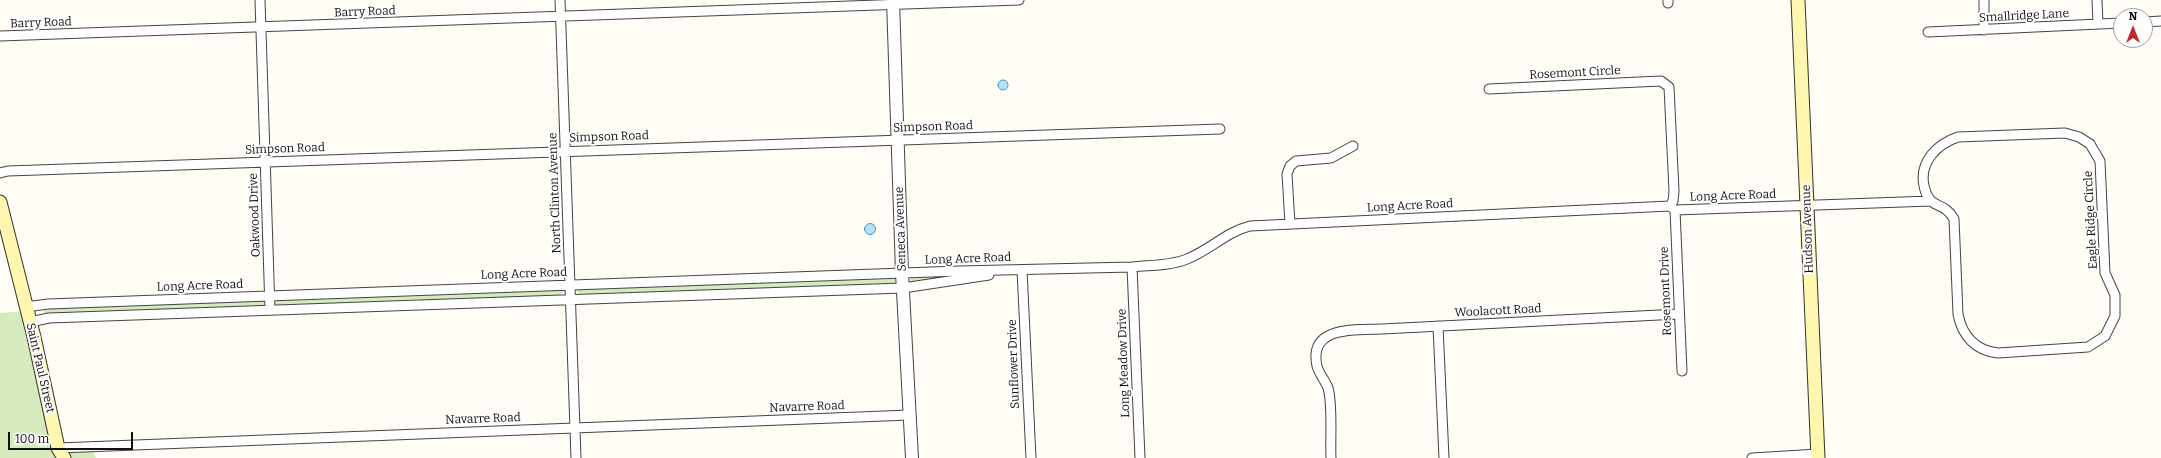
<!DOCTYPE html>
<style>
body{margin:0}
#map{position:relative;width:2161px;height:458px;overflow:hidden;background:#fffdf5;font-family:Bitter,serif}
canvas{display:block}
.north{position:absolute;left:2113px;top:8px;width:40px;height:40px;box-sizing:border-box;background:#fff;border:1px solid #a0a0a0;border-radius:50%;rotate:0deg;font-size:11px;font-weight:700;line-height:16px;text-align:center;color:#111}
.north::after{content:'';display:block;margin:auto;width:14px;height:18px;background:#c4262e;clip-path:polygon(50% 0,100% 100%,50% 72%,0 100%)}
.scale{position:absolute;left:8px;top:432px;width:125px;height:18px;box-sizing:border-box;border:2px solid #111;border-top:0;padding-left:5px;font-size:12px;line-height:14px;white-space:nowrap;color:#111;-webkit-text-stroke:3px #fff;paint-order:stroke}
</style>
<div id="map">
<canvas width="2161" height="458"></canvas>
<div class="north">N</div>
<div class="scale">100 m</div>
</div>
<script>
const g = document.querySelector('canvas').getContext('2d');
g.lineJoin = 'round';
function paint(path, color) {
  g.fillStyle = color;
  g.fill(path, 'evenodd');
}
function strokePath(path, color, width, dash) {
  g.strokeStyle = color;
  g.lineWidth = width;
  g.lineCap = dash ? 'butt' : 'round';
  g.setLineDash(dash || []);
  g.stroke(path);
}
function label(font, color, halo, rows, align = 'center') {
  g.font = font + ' Bitter,serif';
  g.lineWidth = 4;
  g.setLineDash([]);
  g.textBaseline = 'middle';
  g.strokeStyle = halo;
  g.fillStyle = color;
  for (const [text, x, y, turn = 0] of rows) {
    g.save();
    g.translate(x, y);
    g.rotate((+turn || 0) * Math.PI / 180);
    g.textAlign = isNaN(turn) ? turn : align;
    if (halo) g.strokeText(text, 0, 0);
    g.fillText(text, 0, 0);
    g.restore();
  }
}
paint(new Path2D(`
 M941,275L942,279L912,283L910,281L912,277Z
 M894,277L896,280L894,284L580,295L576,290L578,289Z
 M562,290L563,292L560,295L277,306L275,304V300Z
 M262,299L264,303L262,307L45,314L43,311L45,308Z
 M27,311L58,448L90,445L96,458H0V313Z`), '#d5ebbd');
const water = new Path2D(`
 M998 85a5 5 0 1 1 10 0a5 5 0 1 1-10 0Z
 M864.5 229a5.5 5.5 0 1 1 11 0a5.5 5.5 0 1 1-11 0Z`);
paint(water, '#b9e0f7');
strokePath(water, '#3f96cf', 1);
const minor = new Path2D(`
 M260,0L270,310
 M560,0L576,458
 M1668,0V3
 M1984,0V30
 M2097,0L2098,24
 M2145,22L2161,21
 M1928,32L2121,23
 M0,36L1019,0
 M1489,89L1661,81L1669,87L1674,191L1673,201L1670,206
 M2065,133L2079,137L2090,144L2100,161L2105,273L2115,295V316L2105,336L2088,347L1998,353C1976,351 1962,336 1958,314L1954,219C1945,204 1938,208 1930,200C1927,196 1925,191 1924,186C1919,162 1937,144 1958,137Z
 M0,173L8,171L1220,129
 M1675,210L1682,371
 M1290,224L1287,174L1290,166L1296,161L1331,158L1353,146
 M1132,267L1140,458
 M1022,270L1031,458
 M26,307L48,304L959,271L1132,267C1150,265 1170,266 1187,259C1210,250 1226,232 1250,226L1670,206L1675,210L1931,201
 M30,322L49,318L903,288L989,275
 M1438,326L1444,458
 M58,448L910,415
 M1331,458C1330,440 1333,404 1328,388C1325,380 1319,374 1317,366C1308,325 1357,330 1382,329L1679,314
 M1752,458L1818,454`);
const tertiary = new Path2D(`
 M893,0L902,273L912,458`);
const secondary = new Path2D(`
 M1798,0L1818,458
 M0,202L34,337L58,448L64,458`);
strokePath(minor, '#444', 11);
strokePath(tertiary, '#444', 14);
strokePath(secondary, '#333', 15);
strokePath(minor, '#fff', 9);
strokePath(tertiary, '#fff', 12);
strokePath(secondary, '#fff6b0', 13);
label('12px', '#111', '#fff', [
 ["Barry Road",365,12,-2],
 ["Smallridge Lane",2024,16,-3],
 ["Barry Road",41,23,-2],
 ["Rosemont Circle",1575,73,-3],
 ["Simpson Road",933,127,-2],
 ["Simpson Road",609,137,-2],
 ["Simpson Road",285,149,-2],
 ["North Clinton Avenue",555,193,-92],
 ["Long Acre Road",1733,196,-2],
 ["Long Acre Road",1410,206,-3],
 ["Oakwood Drive",255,215,-92],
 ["Eagle Ridge Circle",2091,220,-93],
 ["Seneca Avenue",901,229,-92],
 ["Hudson Avenue",1808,229,-92],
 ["Long Acre Road",968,259,-2],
 ["Long Acre Road",524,274,-2],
 ["Long Acre Road",200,286,-2],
 ["Rosemont Drive",1666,291,-92],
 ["Woolacott Road",1498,311,-3],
 ["Long Meadow Drive",1124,363,-92],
 ["Sunflower Drive",1014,364,-92],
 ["Saint Paul Street",40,368,77],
 ["Navarre Road",807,407,-2],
 ["Navarre Road",483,419,-2]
]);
</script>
